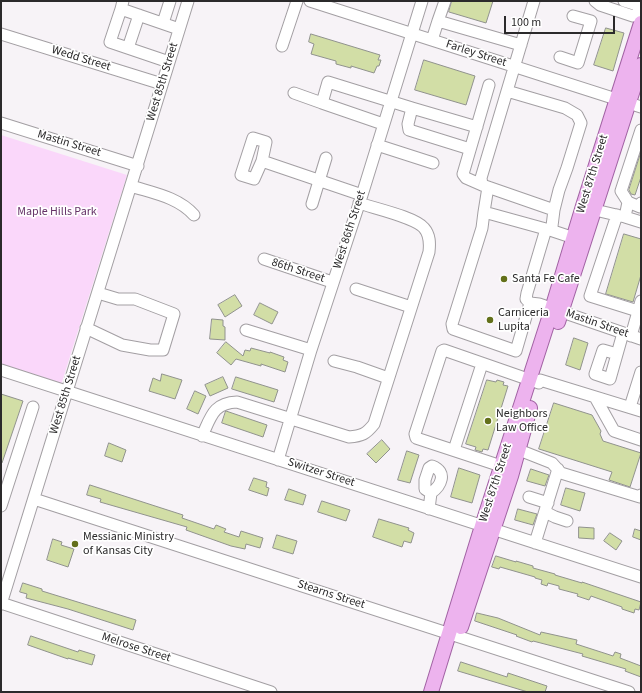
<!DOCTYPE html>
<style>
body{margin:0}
#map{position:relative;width:642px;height:693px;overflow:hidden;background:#f7f3f7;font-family:"Source Sans 3",sans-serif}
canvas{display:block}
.frame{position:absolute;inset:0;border:2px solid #2b2a2b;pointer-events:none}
.scale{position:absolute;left:504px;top:16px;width:111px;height:18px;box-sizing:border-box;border:2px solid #2b2a2b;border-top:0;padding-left:5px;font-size:12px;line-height:14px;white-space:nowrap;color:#2b2a2b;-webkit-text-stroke:3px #fff;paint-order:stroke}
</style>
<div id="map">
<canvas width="642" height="693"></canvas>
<div class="frame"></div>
<div class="scale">100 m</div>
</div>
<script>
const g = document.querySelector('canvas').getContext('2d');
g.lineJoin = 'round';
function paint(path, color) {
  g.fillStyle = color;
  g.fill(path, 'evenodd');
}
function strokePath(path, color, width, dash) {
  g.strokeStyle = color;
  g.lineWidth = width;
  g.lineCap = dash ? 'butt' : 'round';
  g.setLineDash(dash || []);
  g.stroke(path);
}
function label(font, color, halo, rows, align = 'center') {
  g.font = font + ' "Source Sans 3",sans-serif';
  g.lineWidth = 3.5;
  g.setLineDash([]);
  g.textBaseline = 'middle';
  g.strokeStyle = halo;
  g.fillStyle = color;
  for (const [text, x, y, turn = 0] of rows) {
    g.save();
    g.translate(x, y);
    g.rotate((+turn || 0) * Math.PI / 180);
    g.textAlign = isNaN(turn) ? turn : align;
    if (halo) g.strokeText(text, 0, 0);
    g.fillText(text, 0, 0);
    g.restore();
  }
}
paint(new Path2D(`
 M1,135L127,175L61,385L1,366Z`), '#fad7fa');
const building = new Path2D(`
 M452,1H493L486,23L449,12Z
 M606,28L624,33L613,71L594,65Z
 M311,34L380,55L378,60H381L379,66H377L374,73L351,66V68L336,64V61L311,54L314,44L309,42Z
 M424,60L475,76L466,105L415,90Z
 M641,152V177L635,195L631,194L629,190Z
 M624,234L641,239V275L633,302L606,294Z
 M235,295L242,306L225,317L218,305Z
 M260,303L278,312L272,324L254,315Z
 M212,319L223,320V326L225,327V340L210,339Z
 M574,338L588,343L580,370L566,365Z
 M226,342L243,356L245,350L250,351L251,348L270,353V352L284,357L283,360L288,362L285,372L261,364V366L236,359L231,365L217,353Z
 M162,374L182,380L175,399L149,391L153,378L160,381Z
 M223,377L228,388L210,396L205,385Z
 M236,377L278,390L274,402L232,389Z
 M487,380L496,382L497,380L504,382L503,385L508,386L488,450L483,449L482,452L475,450L476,447L466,444Z
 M195,391L206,396L198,414L187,409Z
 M1,394L23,401L2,463H1Z
 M554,403L592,415L601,431L600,434L603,441L641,453L630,487L609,480L612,472L539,449Z
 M226,411L267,425L263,437L222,423Z
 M382,440L390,449L376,463L367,454Z
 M109,443L126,450L122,462L105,456Z
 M407,451L419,455L410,483L398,480Z
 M459,468L480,475L472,503L451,497Z
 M531,469L549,475L545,486L527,481Z
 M254,478L267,482L266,487L269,488L267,496L249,490Z
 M90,485L183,515L182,518L214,529L216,525L226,529L224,532L239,537L241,531L263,538L260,548L246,544L245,549L231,546L186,530L187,527L100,502L101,499L87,495Z
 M566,488L585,493L580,511L561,505Z
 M289,489L306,495L303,505L285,500Z
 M322,501L350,510L346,521L318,512Z
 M518,509L537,514L533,525L515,520Z
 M379,519L409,528L408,530L414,533L411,543L404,541L402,547L373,537Z
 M579,527L594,528V539L579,538Z
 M635,529L641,531V540L633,537Z
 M610,533L622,541L616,550L604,541Z
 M277,535L297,541L293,554L273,548Z
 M53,539L62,542L61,545L74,549L68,567L47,560Z
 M496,556L516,562V561L533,566V568L555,574V575L582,583V582L641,602L639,610L635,609L634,613L622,609V607L591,596L589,600L577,596L578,594L559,589V586L548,583L547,586L541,584L542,580L535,578V577L500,567L499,569L492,567Z
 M23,583L42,589V591L136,620L133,630L68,609L26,598L27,594L20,592Z
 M477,613L498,618L540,635L541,632L577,640L576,644L607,654L613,656L615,652L621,654L620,658L641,666V677L625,671L626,669L582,656L583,654L533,641L532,642L516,636L517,635L475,621Z
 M31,636L78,652L79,650L95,655L92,665L68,658V659L28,645Z
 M461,662L507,677L508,673L547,686L545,692H528L458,671Z`);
paint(building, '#d2dea6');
strokePath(building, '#90928d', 1);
const minor = new Path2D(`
 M123,1L121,9L179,29
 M310,1L641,107
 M534,1L481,178L482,185L554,210L552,226L553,231L574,238
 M595,1L600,5L633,16L640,12
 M624,1L637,5L640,12
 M121,9L110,42L169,62
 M438,21L445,1
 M163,23L170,1
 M1,34L162,84
 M432,40L438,21L521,45
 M282,46L297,1
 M128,48L139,15
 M560,57L578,63L591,21L573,16
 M507,91L565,108L577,115L581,123L567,168L559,190L554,210
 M294,93L322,103
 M412,108L477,127
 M1,123L138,166
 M383,124L322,103L328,82L412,108L408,124L409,130L470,149
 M253,138L266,142L262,161L254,179L241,175Z
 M377,145L433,163
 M262,161L362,195
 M482,185L466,178L463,174L489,85
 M131,186C153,193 178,197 194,215
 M488,187L484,212L553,231
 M628,202L640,207L641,203
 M312,204L326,158
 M595,210L625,217L628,202L621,191L641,130
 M484,212L482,228L452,324L453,329L516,351L530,303L526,299L527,293L546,229
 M617,215L590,296L641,312
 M625,217L641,222
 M264,259L332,282
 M356,289L411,307
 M530,303L539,304L641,339
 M86,328L122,345L150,350H163L174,314L135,299H118L98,293
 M246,330L311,350
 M631,336L641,301
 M617,354L603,350L595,374L610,379L623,333
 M334,361L357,367L388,378
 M1,370L641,577
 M540,380L641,411
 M595,397L614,431L641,440
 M630,407L641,372
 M202,436C211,417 213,403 237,402L349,437C362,436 366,434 374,424L429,252C430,243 430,235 424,228C415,217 373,208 359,203
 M454,450L482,364
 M519,450L552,463L561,473L640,497L641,495
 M278,460L311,350L362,195L422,1
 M501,466L416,438L415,434L442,351L444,350L539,383
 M529,497L548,503
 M34,499L629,692
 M1,506L33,407
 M429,509L431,493C441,486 448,472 432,466L429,468L425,480V489L431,493
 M545,512L555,517L567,521
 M535,543L558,469
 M1,603L271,692
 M1,604L188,1`);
const major = new Path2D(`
 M558,322L641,65
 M461,627L511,476L530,408
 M431,692L482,526L552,309L583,206L641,23`);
strokePath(minor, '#a39fa3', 13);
strokePath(major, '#a162a3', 16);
strokePath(minor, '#fff', 11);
strokePath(major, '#edb3ee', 14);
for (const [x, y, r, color] of [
 [504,279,4,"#63701a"],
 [490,320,4,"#63701a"],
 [488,421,4,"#63701a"],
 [75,544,4,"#63701a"]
]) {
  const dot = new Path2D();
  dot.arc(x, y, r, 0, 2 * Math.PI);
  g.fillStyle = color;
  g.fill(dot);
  strokePath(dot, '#fff', 1.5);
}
label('12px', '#2b2a2b', '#fff', [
 ["Farley Street",476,54,18],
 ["Wedd Street",81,59,17],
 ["West 85th Street",163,82,-73],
 ["Mastin Street",69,144,17],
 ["West 87th Street",593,174,-73],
 ["West 86th Street",350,230,-72],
 ["86th Street",298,271,18],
 ["Mastin Street",597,324,19],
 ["West 85th Street",66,395,-73],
 ["Switzer Street",321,473,18],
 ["West 87th Street",496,483,-72],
 ["Stearns Street",331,595,18],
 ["Melrose Street",136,648,18]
]);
label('12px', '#663368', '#fff', [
 ["Maple Hills Park",57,212]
]);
label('12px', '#2b2a2b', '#fff', [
 ["Santa Fe Cafe",512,279],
 ["Carniceria",498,313],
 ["Lupita",498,327],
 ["Neighbors",496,414],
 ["Law Office",496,428],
 ["Messianic Ministry",83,537],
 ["of Kansas City",83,551]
], 'left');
</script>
